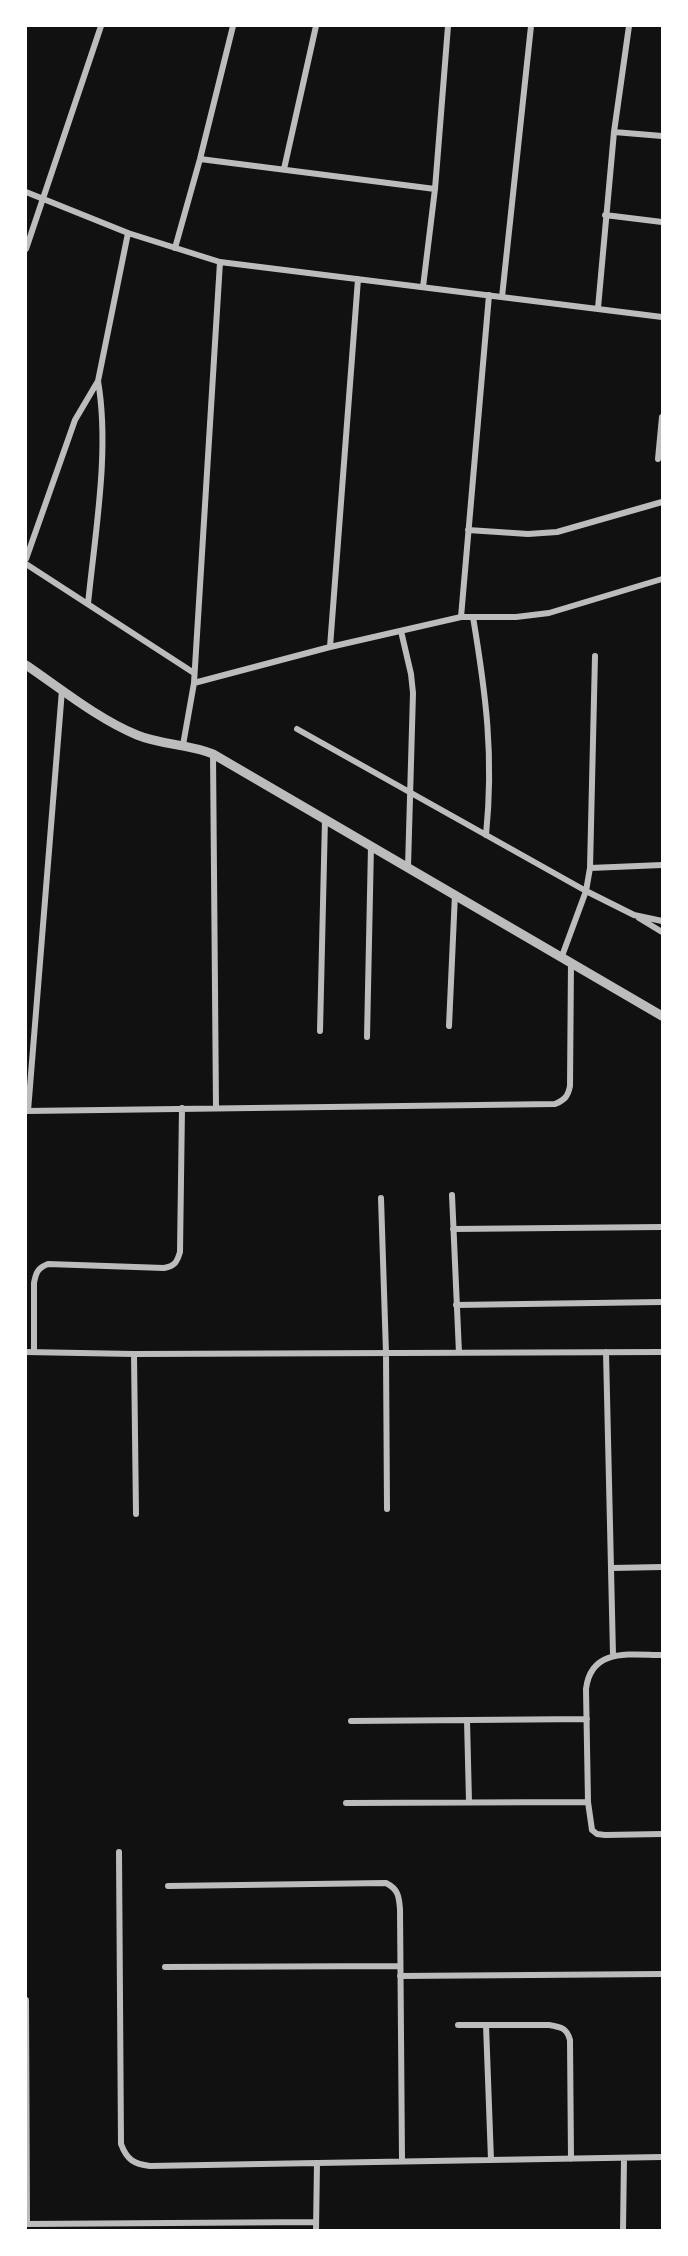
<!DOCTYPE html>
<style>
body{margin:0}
#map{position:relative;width:688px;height:2256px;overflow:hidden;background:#111;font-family:"Fira Sans",sans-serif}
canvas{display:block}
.frame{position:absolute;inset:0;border:27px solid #fff;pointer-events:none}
</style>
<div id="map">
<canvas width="688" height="2256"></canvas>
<div class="frame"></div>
</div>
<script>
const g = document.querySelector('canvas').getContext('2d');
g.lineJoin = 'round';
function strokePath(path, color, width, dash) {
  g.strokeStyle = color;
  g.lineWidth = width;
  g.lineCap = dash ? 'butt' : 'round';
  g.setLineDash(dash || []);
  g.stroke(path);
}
strokePath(new Path2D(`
 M614,132L629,26
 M200,159L435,189
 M284,169L316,26
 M26,192L128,233L220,262L662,317
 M605,215L662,222
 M175,248L200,159L233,26
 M26,249L101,26
 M423,287L435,189L448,26
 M502,297L531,26
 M598,308L614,132L662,136
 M658,459L662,417
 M468,530L528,534L557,532L662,502
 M26,559L75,420L98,381
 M26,564L194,673
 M88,604C95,533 110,450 98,381L128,233
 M461,617L489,295
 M473,617C486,695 494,756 486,835
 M401,631L411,674L413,693L408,867
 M330,647L358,279
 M194,683L330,647L461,617H516L549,613L662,579
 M297,729L586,891L634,915L662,921
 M183,745L194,683L220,262
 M213,754L216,1108
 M590,868L662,865
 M639,918L662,932
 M562,956L586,891L590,868L595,656
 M449,1026L455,894
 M320,1031L325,819
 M367,1037L371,846
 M26,1111L555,1104C565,1100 568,1096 570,1086L571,962
 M28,1111L62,690
 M452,1195L459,1353
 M381,1198L386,1353L387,1509
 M453,1229L662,1227
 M456,1305L662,1302
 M26,1352L134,1354L662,1352
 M34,1352V1283C36,1272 38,1268 48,1264L164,1268C175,1266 177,1262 180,1252L182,1108
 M606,1352L613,1655
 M134,1354L136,1514
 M612,1568L662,1567
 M662,1655C631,1655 591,1647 586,1689L588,1802L592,1830L597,1834L605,1835L662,1834
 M467,1720L469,1802
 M351,1721L587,1719
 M346,1803L588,1802
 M119,1852L121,2144C127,2160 134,2164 150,2166L317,2163
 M168,1886L386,1883C398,1889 399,1896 400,1909L402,2160
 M165,1967L400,1966
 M400,1976L662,1974
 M26,2000L27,2224
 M458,2025H549C561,2027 567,2028 570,2040L571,2159
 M486,2025L491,2160
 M26,2224L316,2222
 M316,2230L317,2163L662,2157
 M623,2230L624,2159`), '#bcbcbc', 6);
strokePath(new Path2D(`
 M26,665C60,688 98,719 137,735C161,745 189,744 213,754L662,1016`), '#bcbcbc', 9);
</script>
